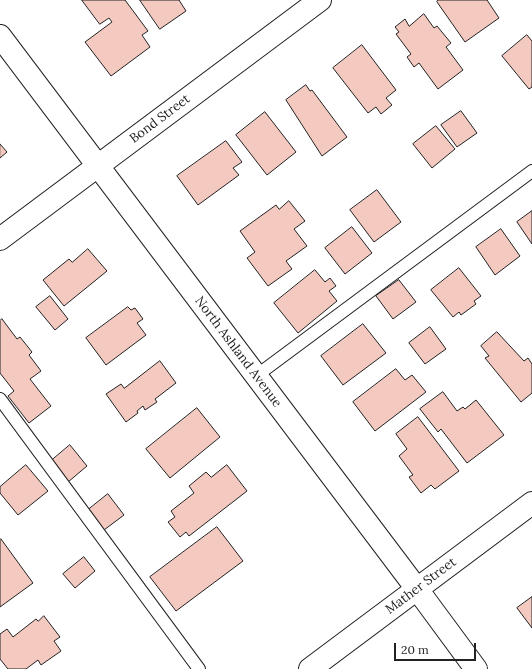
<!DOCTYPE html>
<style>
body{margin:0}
#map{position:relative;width:532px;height:669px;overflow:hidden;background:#fff;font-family:Lora,serif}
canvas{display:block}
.scale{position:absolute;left:394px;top:643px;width:82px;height:18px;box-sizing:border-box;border:2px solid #222;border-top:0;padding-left:5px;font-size:12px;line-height:14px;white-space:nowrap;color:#222;-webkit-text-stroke:3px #fff;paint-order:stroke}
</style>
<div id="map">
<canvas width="532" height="669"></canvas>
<div class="scale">20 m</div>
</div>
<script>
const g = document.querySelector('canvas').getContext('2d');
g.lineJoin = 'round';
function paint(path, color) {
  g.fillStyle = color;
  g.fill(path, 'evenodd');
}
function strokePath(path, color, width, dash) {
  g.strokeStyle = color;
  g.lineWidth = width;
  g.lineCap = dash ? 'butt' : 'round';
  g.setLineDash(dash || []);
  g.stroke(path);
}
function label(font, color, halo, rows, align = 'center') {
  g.font = font + ' Lora,serif';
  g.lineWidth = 3;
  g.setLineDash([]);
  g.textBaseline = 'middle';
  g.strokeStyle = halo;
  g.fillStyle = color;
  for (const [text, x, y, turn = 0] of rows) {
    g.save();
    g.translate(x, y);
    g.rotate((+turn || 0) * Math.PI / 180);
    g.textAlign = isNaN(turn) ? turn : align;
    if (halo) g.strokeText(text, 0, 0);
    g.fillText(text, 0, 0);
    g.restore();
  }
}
const building = new Path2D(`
 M82,0H125L148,31L142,35L150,47L111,76L85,42L112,22L109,18L100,24Z
 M140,0H179L186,11L160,29Z
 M438,0H487L499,18L465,42L437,2Z
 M424,14L434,28L437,26L451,43L446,47L463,70L438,89L419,63L414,67L407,57L411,54L396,34L399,32L395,27L405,19L409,26Z
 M527,35L532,41V87L529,89L502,56Z
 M362,45L396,90L386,98L392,105L381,114L376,107L368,113L333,68Z
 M306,85L310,91L312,90L347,137L322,156L286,100Z
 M461,111L477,133L457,147L441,125Z
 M265,112L296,152L267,175L236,135Z
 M436,126L455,149L432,168L413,144Z
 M226,141L242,162L233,168L239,175L198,205L177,176Z
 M0,144L7,152L0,158Z
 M377,190L401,222L374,242L350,210Z
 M289,201L305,221L294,229L307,246L286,261L292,269L268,286L247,258L255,252L240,231L276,205L279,209Z
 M532,211V244L517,222Z
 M352,227L372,253L345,274L325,248Z
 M501,229L520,256L495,275L476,247Z
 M88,249L107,271L64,306L43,280L69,259L72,262Z
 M459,268L481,296L474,301L476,304L461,315L459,312L453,317L431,290Z
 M315,270L325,282L330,278L336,286L329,291L337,301L298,333L274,303Z
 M399,280L416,302L393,319L376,296Z
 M50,296L68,319L55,330L36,307Z
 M128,307L131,310L135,308L143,319L137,323L146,335L106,365L86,338Z
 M2,319L17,339L20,337L32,352L29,355L41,371L30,379L51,406L29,423L8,396L14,391L0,373V321Z
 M363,324L386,353L343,385L321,356Z
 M430,327L446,349L425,364L409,343Z
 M497,332L524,361L528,358L532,364V393L521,402L485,358L489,356L481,346Z
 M160,361L176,383L155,399L157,402L145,410L143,406L137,411L138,413L126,422L106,394L121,384L124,388Z
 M396,369L405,380L412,375L426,392L375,431L353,402Z
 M443,392L457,411L463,407L465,409L476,400L504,435L467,463L441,429L438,432L420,409Z
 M197,408L220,437L170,478L146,449Z
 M418,417L459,471L435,489L431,485L421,493L409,477L413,475L399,456L407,449L396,434Z
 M70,445L87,466L68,482L51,461Z
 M26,465L48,491L18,515L0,493V487Z
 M227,465L247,491L189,536L186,532L180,537L168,522L175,517L171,511L194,493L189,486L206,472L211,477Z
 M108,494L124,515L104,530L88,510Z
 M217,527L243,561L176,611L150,577Z
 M1,539L33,583L0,607V540Z
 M84,557L95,571L75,588L63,574Z
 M532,597V628L517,608Z
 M44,616L60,637L54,641L61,651L41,665L38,660L26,669H8L0,659V634L7,629L13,637L36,619L38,621Z`);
paint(building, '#f3c9c0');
strokePath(building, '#222', 1);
const service = new Path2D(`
 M256,376L532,171
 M0,399L199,669`);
const minor = new Path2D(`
 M0,239L320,0
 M417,589L476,669`);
const tertiary = new Path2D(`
 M0,36L417,589`);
const primary = new Path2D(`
 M310,669L532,503`);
strokePath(service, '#222', 14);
strokePath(minor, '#222', 24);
strokePath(tertiary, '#222', 24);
strokePath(primary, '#222', 24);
strokePath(service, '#fff', 12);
strokePath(minor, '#fff', 22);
strokePath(tertiary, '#fff', 22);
strokePath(primary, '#fff', 22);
label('13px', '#222', '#fff', [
 ["Bond Street",160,119,-37],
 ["North Ashland Avenue",238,352,53],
 ["Mather Street",421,586,-37]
]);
</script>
